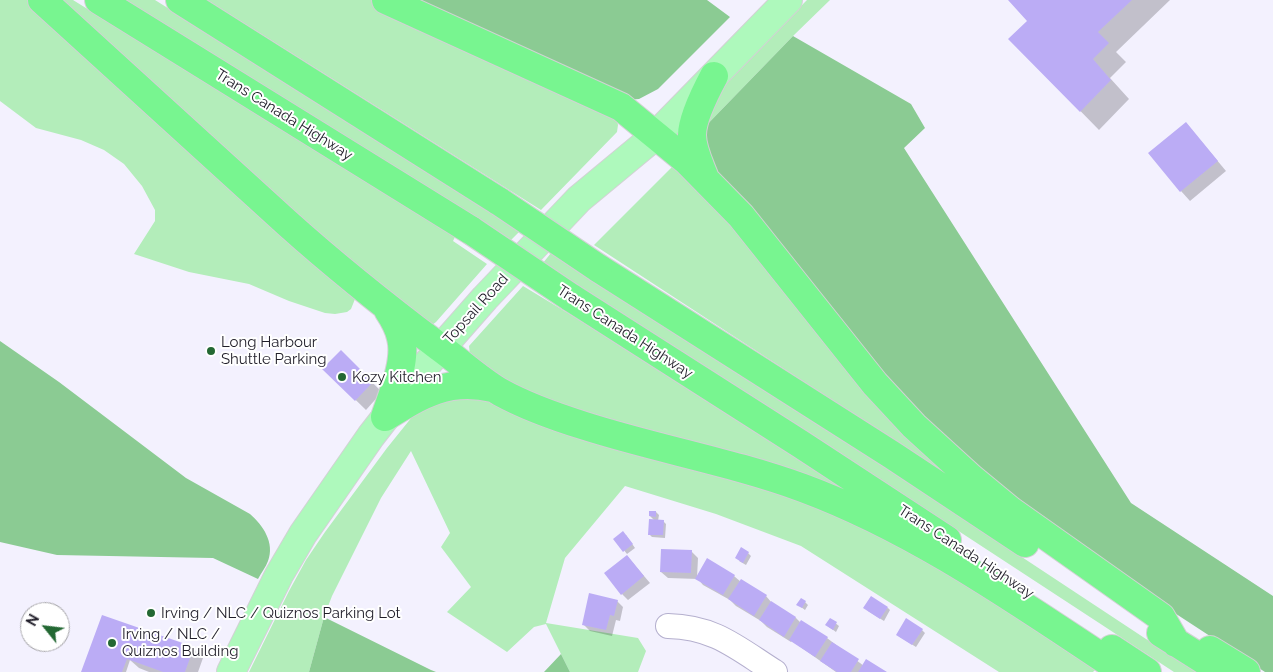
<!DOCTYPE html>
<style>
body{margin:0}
#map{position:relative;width:1273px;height:672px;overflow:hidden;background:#f3f1fe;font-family:Raleway,sans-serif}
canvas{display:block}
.north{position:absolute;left:20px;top:602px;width:50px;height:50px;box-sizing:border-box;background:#fff;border:1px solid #a6a5a9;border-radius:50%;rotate:299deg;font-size:14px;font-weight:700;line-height:20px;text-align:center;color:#201e29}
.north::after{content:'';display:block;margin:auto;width:18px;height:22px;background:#236833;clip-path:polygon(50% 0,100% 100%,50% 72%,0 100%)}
</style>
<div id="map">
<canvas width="1273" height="672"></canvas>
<div class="north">N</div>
</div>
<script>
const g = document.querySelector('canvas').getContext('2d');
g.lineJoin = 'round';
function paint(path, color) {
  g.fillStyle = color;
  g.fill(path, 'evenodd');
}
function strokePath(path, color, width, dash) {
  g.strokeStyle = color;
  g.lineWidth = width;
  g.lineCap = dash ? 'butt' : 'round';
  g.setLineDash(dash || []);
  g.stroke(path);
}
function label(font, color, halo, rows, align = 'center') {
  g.font = font + ' Raleway,sans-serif';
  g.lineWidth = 4;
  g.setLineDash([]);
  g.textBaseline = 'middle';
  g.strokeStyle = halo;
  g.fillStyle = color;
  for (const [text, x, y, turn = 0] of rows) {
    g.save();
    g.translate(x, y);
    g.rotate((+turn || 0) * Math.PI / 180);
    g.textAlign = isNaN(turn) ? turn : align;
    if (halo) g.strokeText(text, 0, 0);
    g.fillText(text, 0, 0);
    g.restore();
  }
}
paint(new Path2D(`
 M0,0H34L357,294L351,309L347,312L335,314L325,313L289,301L249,284L189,272L134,254L155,221V210L142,186L124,164L104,150L81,140L36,128L0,101Z
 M50,0H73L455,237L453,241L487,264L436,322L432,325H422Z
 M126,0H155L521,230L510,241Z
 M207,0H373L616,117L618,125L617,132L541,210Z
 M807,0H830L793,36L697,135L708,100Z
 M677,162L997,508L594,245Z
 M551,253L887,468L1196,672H1174L879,479L543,263Z
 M523,286L785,444L922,534L533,401L470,355L469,346Z
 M467,393L766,485L852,519L959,580L1095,670L1093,672H999L801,546L716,514L625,486L565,558L546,623L638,638L646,651L638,672H570L546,624L534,627L507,652L447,612L471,587L441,547L450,533L411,451L381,498L332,596L324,617L309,672H249L289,591L306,560L325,532L387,448L420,407Z`), '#b3edba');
paint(new Path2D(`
 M397,0H707L730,17L658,89L639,99L627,100Z
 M793,36L911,104L925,128L904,148L1131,503L1273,596V672H1265L1069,544L921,425L716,172L697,135Z
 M0,341L59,382L186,478L250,514C263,525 275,543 268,561C266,567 261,573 258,579L213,558L57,555L0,542Z
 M324,617L431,670L436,672H309Z
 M561,654L570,672H544Z`), '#8bcb93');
paint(new Path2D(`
 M1009,0H1170L1116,52L1126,62L1110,78L1129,99L1099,130L1010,39L1029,21Z
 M1186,123L1226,171L1190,201L1181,191Z
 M341,352L382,392L366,410L324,369Z
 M656,512L659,515L658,521H663L666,524L665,538L652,537L649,534L655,521L650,516Z
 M626,535L635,548L627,554L615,539Z
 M691,551L698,558L697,578L734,576L741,582L766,596L772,603L796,618L801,623L827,638L864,666L885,672H836L792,641L791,642L767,627L761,621L736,606L730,600L703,585L698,579L668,578L661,572Z
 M748,553L751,556L746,565L739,561Z
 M627,556L650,583L628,600L622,594Z
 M617,601L623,607L620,621L616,620L612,636L590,631L583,624Z
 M805,602L808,605L805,610L801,607Z
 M888,608L890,610L884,621L868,611Z
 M103,616L193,648L203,658L198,672H149L139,668L130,660L126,672H82Z
 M830,619L839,626L836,632L829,627Z
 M922,630L925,633L916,647L900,637Z`), '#0003');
paint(new Path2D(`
 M1008,0H1132L1098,32L1109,43L1093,59L1111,80L1080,112L1008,39L1027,21Z
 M1186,122L1218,161L1180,192L1148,153Z
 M341,350L373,382L355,401L322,369Z
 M649,511H656V517L649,516Z
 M649,519L664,520L663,535H648Z
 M623,531L633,544L623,552L613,539Z
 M741,547L749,552L743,563L735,558Z
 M661,549L692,550L691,573L660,572Z
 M627,555L644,576L621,595L604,573Z
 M707,558L735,575L723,595L695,579Z
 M741,579L767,595L754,616L728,599Z
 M589,593L618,600L614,616L610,615L606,630L582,625Z
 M871,596L888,607L880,619L863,608Z
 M801,598L806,601L802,608L796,605Z
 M771,601L796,617L784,637L759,620Z
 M102,615L194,647L185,672H163L127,659L122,672H81Z
 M830,618L837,622L833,630L825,625Z
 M906,618L923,629L912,645L896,635Z
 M801,620L828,637L815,657L789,640Z
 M832,642L859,659L851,672H837L820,661Z
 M866,659L887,672H858Z`), '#bbacf5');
const minor = new Path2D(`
 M668,626C715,627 737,648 775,672`);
const major = new Path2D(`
 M231,672L279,575L303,534L371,436L427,364L485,298L579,199L655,136L788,0`);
const highway = new Path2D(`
 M42,0C124,74 205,149 287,223C336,267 385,306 438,346C459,361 478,379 500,392C527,407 556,417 585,426C657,449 732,462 803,488C919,531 1022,605 1124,672
 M99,0L472,231
 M180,0L500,202
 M386,0L621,107L687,161L741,216L875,384L914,426L971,478L1011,511L1161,617L1176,643
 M704,176C699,163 692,149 692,135C692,118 706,91 714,76
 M598,268L892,455L1025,543
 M570,297L802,445L947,540
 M385,417C422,394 448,378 493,388
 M385,417C392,396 407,361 401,338C399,328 394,319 388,310
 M1161,633L1223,672
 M1112,649L1147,672
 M1210,650L1246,672`);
strokePath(minor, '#b4afce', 26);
strokePath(major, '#d2d2d4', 30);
strokePath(highway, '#d2d2d4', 30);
strokePath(minor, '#fff', 24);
strokePath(major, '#aef9bc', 28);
strokePath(highway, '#78f590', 28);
const highwayBridge = new Path2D(`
 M500,202L598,268
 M472,231L570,297`);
strokePath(highwayBridge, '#d2d2d4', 30, []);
strokePath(highwayBridge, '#78f590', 28);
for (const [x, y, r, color] of [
 [211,351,5,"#236833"],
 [342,377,5,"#236833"],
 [151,613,5,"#236833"],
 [112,643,5,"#236833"]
]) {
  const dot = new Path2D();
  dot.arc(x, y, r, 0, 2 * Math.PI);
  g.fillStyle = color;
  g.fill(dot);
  strokePath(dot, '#fff', 2);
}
label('15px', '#201e29', '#fff', [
 ["Trans Canada Highway",284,115,32],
 ["Topsail Road",476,309,-48],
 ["Trans Canada Highway",625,332,33],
 ["Trans Canada Highway",966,552,33]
]);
label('15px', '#201e29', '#fff', [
 ["Long Harbour",221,342],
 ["Shuttle Parking",221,359],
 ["Kozy Kitchen",352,377],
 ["Irving / NLC / Quiznos Parking Lot",161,613],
 ["Irving / NLC /",122,634],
 ["Quiznos Building",122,651]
], 'left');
</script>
